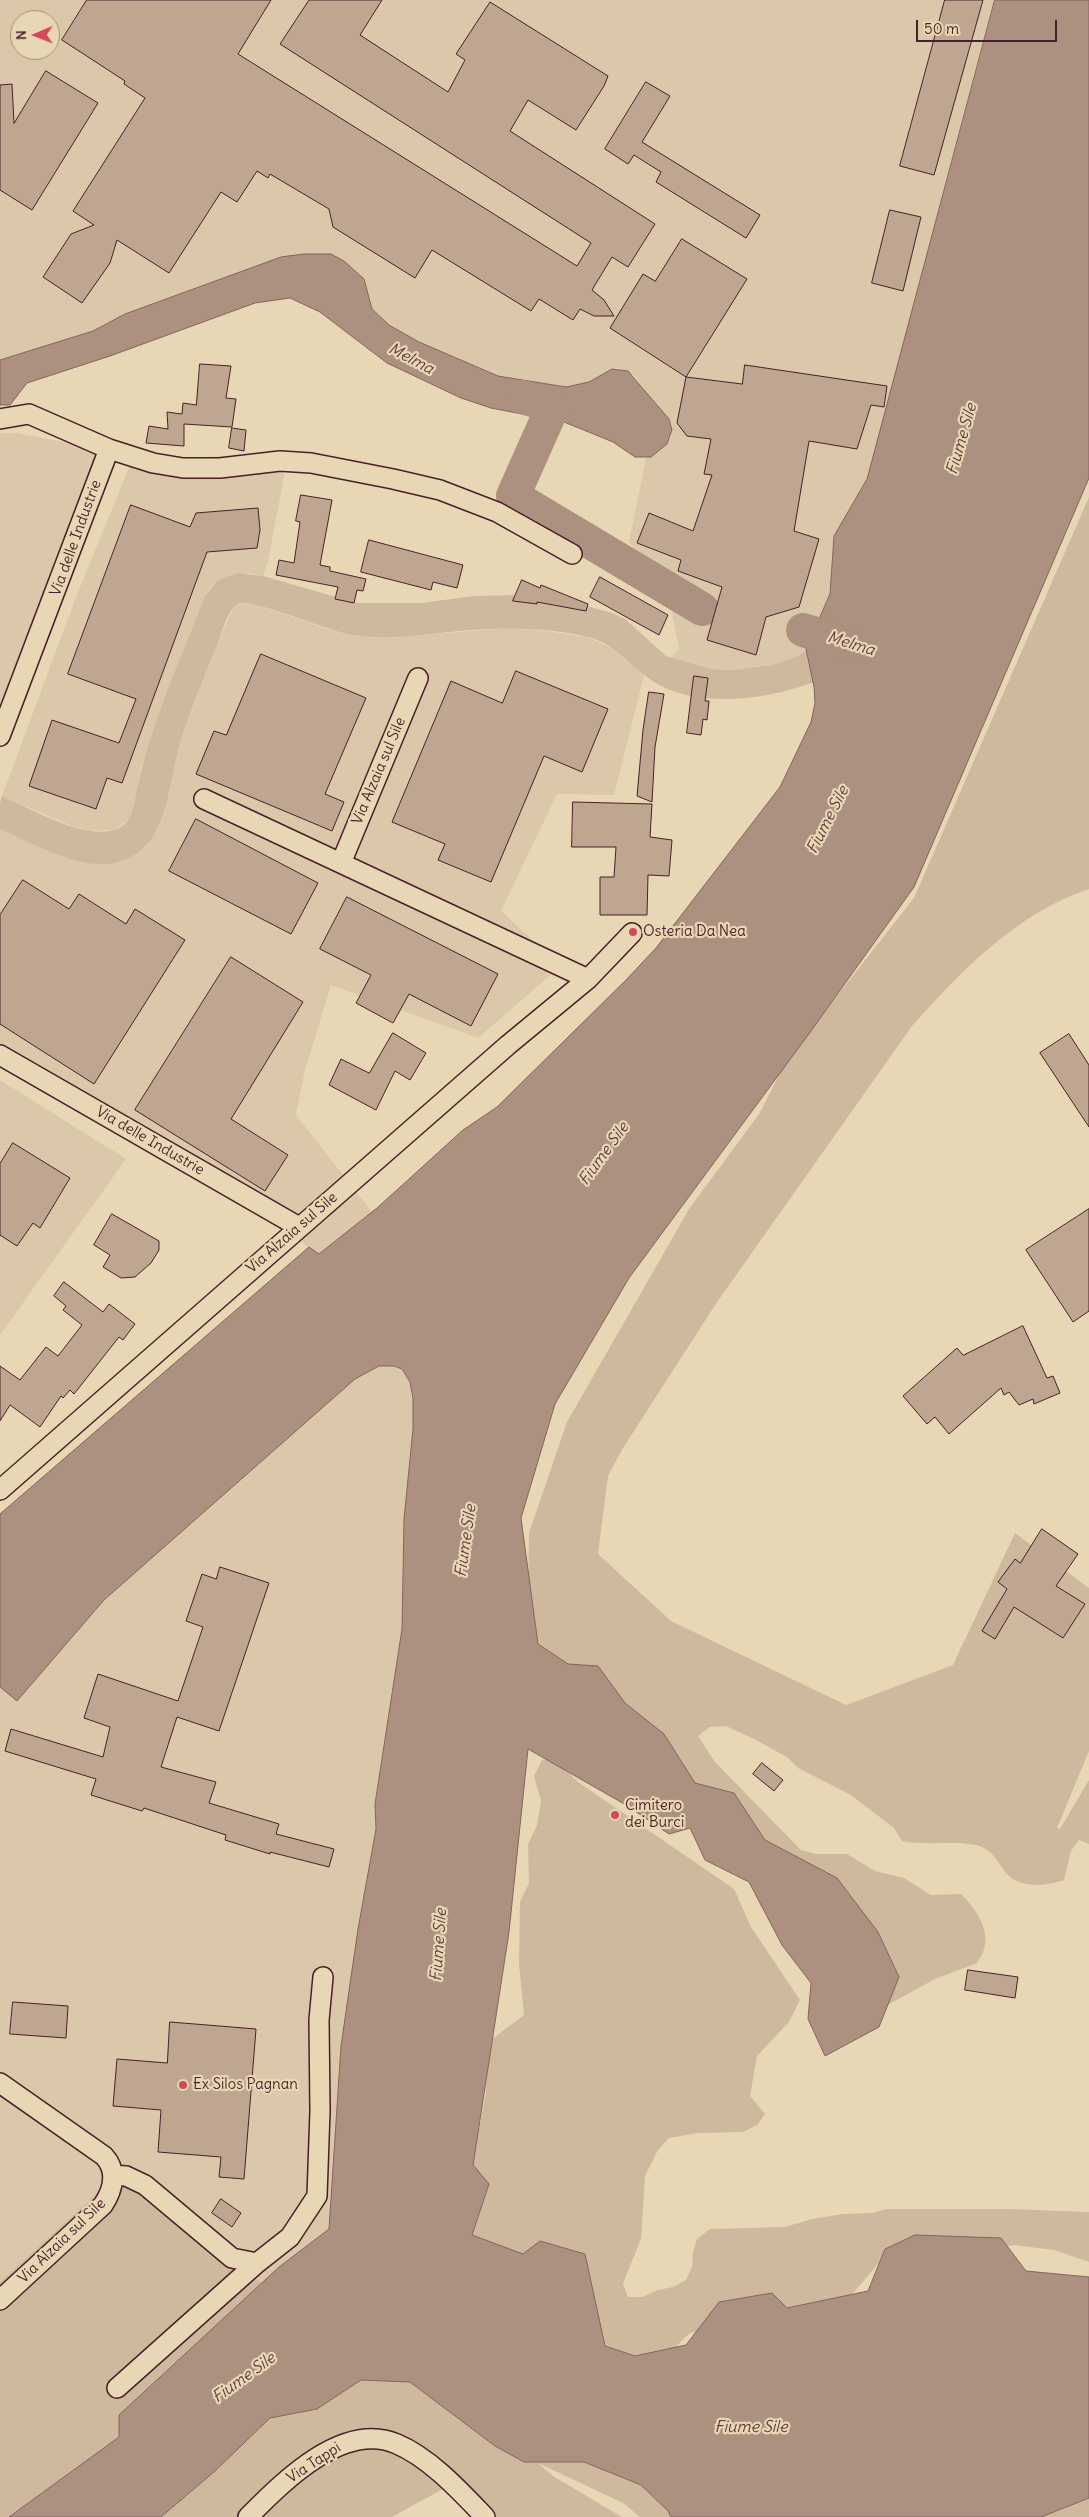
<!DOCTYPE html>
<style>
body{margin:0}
#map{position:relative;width:1089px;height:2517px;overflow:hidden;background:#e8d7b4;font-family:Delius,sans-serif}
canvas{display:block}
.north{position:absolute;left:10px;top:10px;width:50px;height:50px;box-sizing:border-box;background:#e8d7b4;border:1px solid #a98d7d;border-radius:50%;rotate:269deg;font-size:14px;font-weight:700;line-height:20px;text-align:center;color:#4a1f2b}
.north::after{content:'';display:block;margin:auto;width:18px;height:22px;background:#d1495b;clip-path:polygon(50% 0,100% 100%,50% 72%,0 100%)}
.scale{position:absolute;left:916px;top:20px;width:141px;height:22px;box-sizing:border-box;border:2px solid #4a1f2b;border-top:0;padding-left:6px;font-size:15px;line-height:18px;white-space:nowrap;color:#4a1f2b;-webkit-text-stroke:4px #e8d7b4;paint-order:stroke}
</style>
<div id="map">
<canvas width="1089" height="2517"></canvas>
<div class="north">N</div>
<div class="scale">50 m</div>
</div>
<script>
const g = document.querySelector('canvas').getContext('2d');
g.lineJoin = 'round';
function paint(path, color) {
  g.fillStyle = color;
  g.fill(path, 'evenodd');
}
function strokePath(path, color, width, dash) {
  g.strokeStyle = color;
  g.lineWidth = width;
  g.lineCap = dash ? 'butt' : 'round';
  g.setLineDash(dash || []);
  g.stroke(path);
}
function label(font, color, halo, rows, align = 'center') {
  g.font = font + ' Delius,sans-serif';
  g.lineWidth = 4.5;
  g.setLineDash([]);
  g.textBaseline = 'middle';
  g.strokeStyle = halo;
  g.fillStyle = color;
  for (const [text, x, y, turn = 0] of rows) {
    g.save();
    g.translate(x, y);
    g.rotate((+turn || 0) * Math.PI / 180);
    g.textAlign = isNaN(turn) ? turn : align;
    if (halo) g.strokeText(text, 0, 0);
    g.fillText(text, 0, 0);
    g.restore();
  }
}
paint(new Path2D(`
 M0,0H995L867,479L834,536L830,594L807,650L798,656L772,665L734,670L711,669L671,658L679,649L668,592L629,542L646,458L661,449L671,437L672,428L669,419L634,375L618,368L612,369L589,382L566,387L498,376L419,342L389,325L372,309L364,279L344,261L125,314L93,331L0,360ZM20,20H50V50H20Z
 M0,433H17L69,443L106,454L0,721Z
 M238,455L287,460L268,562L263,576L249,573L218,580L210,588L141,768L132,815L128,820L114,830L92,831L72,826L2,796L76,597L130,465L139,461Z
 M243,603L257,605L327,629L361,636H411L519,627L587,637L616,650L644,675L614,795L557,794L501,911L561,966L478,1038L331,985L305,1070L296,1115L372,1212L319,1255L273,1221L0,1047V829L89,863L145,848L156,832L162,815L180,742L219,639L233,609L237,605Z
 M0,1080L126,1159L0,1335Z
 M379,1366H394L402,1369L410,1382L413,1398V1429L404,1519L402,1629L375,1804L376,1829L358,1929L341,2046L329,2229L262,2283L207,2247L115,2177L0,2282V1687L17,1701L104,1600L355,1379Z`), '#dbc8aa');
paint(new Path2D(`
 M1089,497V889C1017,913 961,971 912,1026L715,1305L623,1448L608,1476L598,1554L671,1621L846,1705L953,1665L1015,1533L1089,1588V1751L1057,1828L1060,1829L1089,1780V1844L1079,1840L1071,1851L1064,1880C1047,1886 1019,1889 1006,1873C997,1862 994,1851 979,1846C959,1840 927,1846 902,1841L894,1828L851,1795L798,1768L787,1757L754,1739L726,1726L710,1727L698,1736L715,1762L801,1850L816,1854H847L875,1871L904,1878L931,1895L961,1894C974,1906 991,1930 984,1949C983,1954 979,1959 977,1963L935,1979L882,2008L873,1966L536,1686L528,1598L529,1533L567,1422L689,1209L759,1114L788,1058L914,898Z
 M237,573L263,576L357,603H422L473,596L520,595L583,605L612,613L625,619L666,656L711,669L734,670L772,665L798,656L807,650L814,682C767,700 695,710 651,680C629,665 616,644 588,637C550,628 510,627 471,630C430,633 389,642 348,634C327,630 254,600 240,603C229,606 222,632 218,642C205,676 191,709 180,743C171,774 169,814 150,841C140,854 123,863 106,864C71,866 32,843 0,829V803L2,796C32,809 81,839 114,830C131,825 133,809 136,794C150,725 180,661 205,596L218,580Z
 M554,1759L578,1782L734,1889L751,1927L800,2000L789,2022L757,2056L750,2096L765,2114L757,2125L743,2132L698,2133L669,2138L658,2150L645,2176L641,2239L623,2283L628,2297H642L658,2290L673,2287L686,2280L692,2267L693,2252L697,2239L710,2229L784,2227L813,2219L843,2214L873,2213L886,2209H1010L1089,2212V2262L1054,2250L1014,2245L971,2255L899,2252L878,2264L848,2299L690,2333L661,2361L612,2367L589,2299L590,2273L560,2259L474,2269L464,2167L479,2130L486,2093L487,2043L524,2015L519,1964L520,1902L529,1883L528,1844L537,1825L541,1801L534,1776L542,1760Z
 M116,2176L207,2247L262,2283L119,2415V2437L9,2517H0V2282Z
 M361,2380L410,2381L495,2446L524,2462H584L641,2485L668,2511L671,2517H640L623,2503L538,2463L553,2476L622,2517H490L452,2484L392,2517H161L215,2471L270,2418L317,2409Z
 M1089,2498V2517H1041Z`), '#cfb99e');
const water = new Path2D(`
 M995,0H1089V478L914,887L811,1031L629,1278L555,1404L521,1518L538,1644L568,1664L598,1666L625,1703L664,1734L695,1783L734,1793L765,1840L837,1878L878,1932L899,1977L879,2027L825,2056L808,2019L811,1983L782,1945L749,1882L705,1860L690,1828L669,1834L626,1805L528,1749L509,1932L473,2165L489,2184L472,2235L523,2254L540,2241L585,2254L605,2346L635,2356L686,2345L719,2302L772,2293L787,2308L868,2291L885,2249L915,2235L1001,2238L1026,2271L1089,2277V2498L1041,2517H671L668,2511L641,2485L584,2462H524L495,2446L410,2382L361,2380L317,2409L270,2418L215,2471L161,2517H9L119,2437V2415L279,2267L329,2229L341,2046L358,1929L376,1829L375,1804L402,1629L404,1519L413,1429V1398L410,1382L402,1369L394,1366H379L355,1379L104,1600L17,1701L0,1687V1514L309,1247L319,1254L377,1208L463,1130L497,1107L626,980L656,948L780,787L811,722L815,703L814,687L806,649L830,594L834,536L867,479Z
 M304,254H331L344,261L364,279L372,309L389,325L419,342L498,376L566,387L589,382L612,369L628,371L669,419L672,430L667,444L651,457H635L613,442L564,422L491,408L461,398L387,363L320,312L290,298L255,303L110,356L27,383L10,405H0V360L93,331L125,314L281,257Z`);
paint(water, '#ac9180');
strokePath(water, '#85635e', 1);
strokePath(new Path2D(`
 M522,397L553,406L513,496L702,609
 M803,630L858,647`), '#ac9180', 34);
const building = new Path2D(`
 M87,0H271L238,54L577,266L591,243L280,44L309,0H382L360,35L448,92L465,60L456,54L490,2L608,76L604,86L576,130L528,100L510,131L655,224L628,267L612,257L592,290L604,300L614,316H594L580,309L573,320L539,299L531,311L432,250L415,278L333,227L329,209L270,174L268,178L257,171L237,202L221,192L169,273L117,240L110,263L82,303L43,277L71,234L94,225L73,211L145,98L124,84L125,81L62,40Z
 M945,0H983L934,175L900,166Z
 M46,71L98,103L32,210L0,190V85L12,84L14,123Z
 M646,82L670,96L642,142L760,215L746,238L656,182L661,172L634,155L628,164L605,149Z
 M890,210L921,217L903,291L872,283Z
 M682,239L747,279L686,377L610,328L643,274L655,281Z
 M200,364L231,366L226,398L236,399L232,427L184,424V446L146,443L149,426L168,429L167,412L182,414L183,403L196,405Z
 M745,365L887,386L884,407L871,405L857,449L809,441L794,531L819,539L799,607L766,617L756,655L707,640L722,587L678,571L681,560L637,543L649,513L693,531L712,475L704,474L711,439L687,436L677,423L686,377L742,384Z
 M232,428L246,430L244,451L229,448Z
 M301,495L332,500L320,565L330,567V571L366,579L363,591L357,590L354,603L335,599L338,587L276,575L279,560L294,563L300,522L296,521Z
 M131,505L190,527L196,513L258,508L260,530L257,548L207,552L122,783L107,778L96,809L29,786L52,720L119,743L136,699L68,674Z
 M369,540L463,565L457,588L433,582L431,590L361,572Z
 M600,577L668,615L659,635L590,597Z
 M522,580L540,588L541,585L588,604L586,611L537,602V604L513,601Z
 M261,654L366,698L325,794L344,802L332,831L196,774L214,731L226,735Z
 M516,671L608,709L582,772L544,756L491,882L438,860L445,844L392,822L451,681L502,703Z
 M694,676L708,678L705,701H709L707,720L703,719L701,735L687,733Z
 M649,692L664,694L655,747L652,802L637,796L643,730Z
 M573,802L652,804L650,837L672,840L669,876L648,875L647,915H600V877H614L616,847H572Z
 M196,819L318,883L291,934L169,871Z
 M23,880L69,909L79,894L126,924L135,909L185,940L94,1084L0,1024V915Z
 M347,897L498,974L471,1026L409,994L393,1023L356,1003L371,975L320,949Z
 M231,957L303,1002L231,1119L288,1155L265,1191L135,1110Z
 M393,1033L426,1053L410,1080L395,1071L376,1110L329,1085L341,1059L369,1073Z
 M1069,1034L1089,1065V1127L1040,1053Z
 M13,1143L70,1178L40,1228L33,1223L17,1246L0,1235V1164Z
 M1089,1209V1311L1073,1322L1026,1250Z
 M112,1214L159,1241V1250L151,1263L135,1277L121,1278L103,1267L110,1255L94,1245Z
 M64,1282L103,1312L109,1304L135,1324L123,1340L119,1337L74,1394L70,1390L63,1398L61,1396L40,1427L10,1405L0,1421V1366L20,1380L46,1347L58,1356L82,1325L63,1310L66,1306L54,1296Z
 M1023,1326L1047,1378L1053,1376L1060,1393L1034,1404L1033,1399L1019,1405L1009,1392L1004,1395L1001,1388L949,1434L935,1417L927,1424L903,1396L957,1348L963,1355Z
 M1042,1529L1078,1554L1056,1586L1085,1604L1063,1638L1014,1607L995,1639L982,1631L1007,1589L998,1582L1015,1559L1020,1563Z
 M220,1567L269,1583L219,1731L177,1717L161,1767L216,1782L209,1803L279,1824L276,1834L334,1849L329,1867L270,1852V1854L225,1840L226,1835L144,1808L142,1811L91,1795L96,1779L5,1751L11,1729L103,1757L110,1727L84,1718L98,1674L178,1701L203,1627L186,1621L202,1574L216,1579Z
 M762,1763L783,1780L774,1791L753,1774Z
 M968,1970L1018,1977L1015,1998L965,1990Z
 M13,2002L68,2006L66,2038L10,2034Z
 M170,2022L256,2029L244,2179L219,2177L221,2157L158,2152L161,2110L113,2106L117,2059L167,2063Z
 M221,2199L241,2213L232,2227L212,2213Z`);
paint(building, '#bea691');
strokePath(building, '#4a1f2b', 1);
const minor = new Path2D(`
 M0,419L29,414L109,449L0,736
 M109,449L153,463L183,468H220L280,461L311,463L393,479L440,490L497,512L572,554
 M204,799L588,979
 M341,863L418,678
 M0,1055L299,1227
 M0,1490L508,1045L588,979L632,933
 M0,2083L104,2156C118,2171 113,2190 103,2205L0,2300
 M113,2175L126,2176L145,2185L232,2258L257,2263
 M117,2388L257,2263L290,2237L317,2196L320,2111L319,2020L323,1977
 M248,2517C282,2483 343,2420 397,2444C430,2458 460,2491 485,2517`);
strokePath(minor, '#4a1f2b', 22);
strokePath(minor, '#e8d7b4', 19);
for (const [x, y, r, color] of [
 [633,932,5,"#d1495b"],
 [615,1815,5,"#d1495b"],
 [183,2085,5,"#d1495b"]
]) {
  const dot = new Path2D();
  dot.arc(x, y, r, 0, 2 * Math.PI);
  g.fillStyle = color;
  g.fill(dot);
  strokePath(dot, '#e8d7b4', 2);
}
label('15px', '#4a1f2b', '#e8d7b4', [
 ["Via delle Industrie",76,538,-70],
 ["Via Alzaia sul Sile",379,771,-67],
 ["Via delle Industrie",150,1141,30],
 ["Via Alzaia sul Sile",292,1233,-41],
 ["Via Alzaia sul Sile",62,2241,-44],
 ["Via Tappi",314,2463,-33]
]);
label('15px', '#4a1f2b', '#e8d7b4', [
 ["Osteria Da Nea",643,932],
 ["Cimitero",625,1806],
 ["dei Burci",625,1823],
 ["Ex Silos Pagnan",193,2085]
], 'left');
label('italic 16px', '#623c40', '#e8d7b4', [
 ["Melma",411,359,28],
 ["Fiume Sile",962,439,-74],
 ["Melma",851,644,17],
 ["Fiume Sile",828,820,-63],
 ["Fiume Sile",604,1154,-54],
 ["Fiume Sile",466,1541,-82],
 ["Fiume Sile",439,1945,-86],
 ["Fiume Sile",244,2378,-36],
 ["Fiume Sile",751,2427]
]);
</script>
